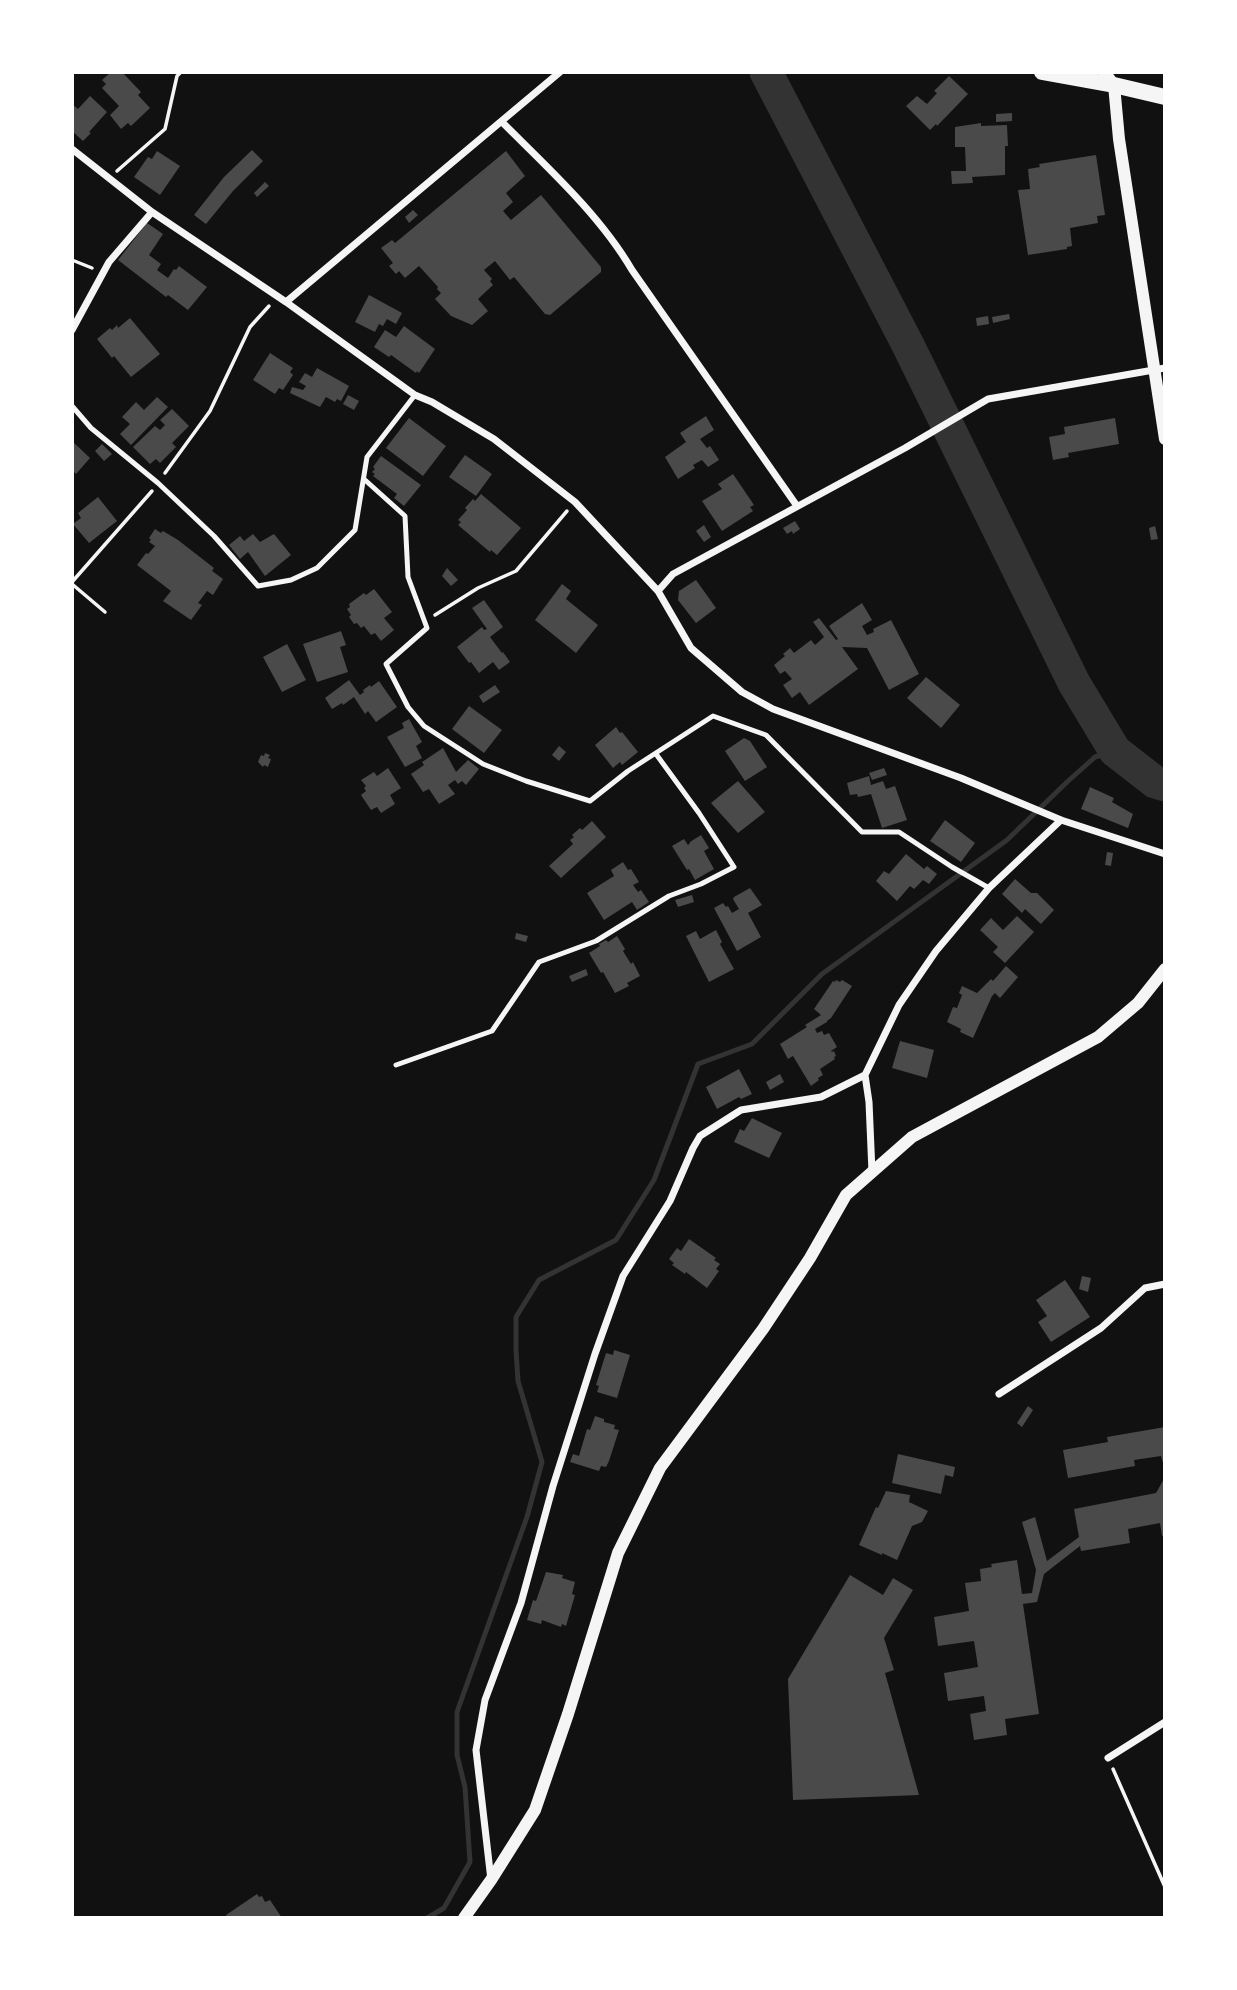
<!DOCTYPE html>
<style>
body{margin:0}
#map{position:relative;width:1237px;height:1990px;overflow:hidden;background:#111;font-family:"Source Sans 3",sans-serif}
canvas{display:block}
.frame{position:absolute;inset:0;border:74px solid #fff;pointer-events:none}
</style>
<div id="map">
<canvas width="1237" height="1990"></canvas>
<div class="frame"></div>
</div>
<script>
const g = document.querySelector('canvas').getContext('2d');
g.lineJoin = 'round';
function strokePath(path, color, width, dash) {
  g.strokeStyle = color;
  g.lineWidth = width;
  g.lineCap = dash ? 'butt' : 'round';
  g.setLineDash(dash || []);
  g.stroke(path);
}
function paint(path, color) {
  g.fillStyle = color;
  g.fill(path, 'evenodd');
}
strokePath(new Path2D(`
 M427,1918L444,1908L470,1862L465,1787L457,1755V1712L527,1517L542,1462L518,1381L516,1350V1317L539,1280L616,1240L654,1180L698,1064L752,1044L822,974L1007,840L1067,782L1095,757L1115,751`), '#333', 5);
strokePath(new Path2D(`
 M766,72L907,343L1074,683L1115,751L1155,782L1165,785`), '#333', 33);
paint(new Path2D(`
 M111,72H122L141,92L138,95L150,108L131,126L128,123L121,129L110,115L119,106L102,88L106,84L102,80Z
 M949,76L968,94L937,126L936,124L930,130L906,106L917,96L927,104L937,93L934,91Z
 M90,96L107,112L89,132L91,133L83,141L72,131V104L78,109Z
 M1012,113V121L996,122V114Z
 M981,123V126L1007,125L1008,146H1005V175L972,177L973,183L952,184L951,171H966L965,147H955V127Z
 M252,150L263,161L233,191L206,224L194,215L224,177Z
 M157,151L180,166L160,195L134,177L148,157L152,159Z
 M506,151L525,176L506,193L513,202L503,211L511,220L541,195L601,267V272L550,315L545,314L514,277L510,280L495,261L484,270L492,279L490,281L493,285L478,299L488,311L472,325L451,316L435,299L441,293L437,289L438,287L419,266L405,278L399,271L396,274L389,266L393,263L381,248L392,240L395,243Z
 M1096,155L1105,215L1097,216L1098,223L1070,228L1072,246L1067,247V249L1028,255L1018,190L1030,189L1028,169L1040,167L1039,164Z
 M265,182L269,186L257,197L254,193Z
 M413,210L418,215L409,223L405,217Z
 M147,223L163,234L149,255L161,264L157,270L168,278L174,269L176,270L179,266L207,287L188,310L168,295L166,297L118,260Z
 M369,295L402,313L396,324L387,319L383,326L379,324L375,332L355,322Z
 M1009,314L1010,319L993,323L992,317Z
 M988,316L989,324L977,326L976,318Z
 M130,318L160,354L131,377L114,356L112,358L97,339L110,328L112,330L117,325L118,328Z
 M404,326L435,349L419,373L417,371L416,373L391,355L389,357L374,347L385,330L396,337Z
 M270,353L293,368L290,372L293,375L283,390L279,388L275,394L253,380Z
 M317,368L349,386L341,401L337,399L335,402L326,397L320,407L290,393L292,387L303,390L306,386L299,382L305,373L312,377Z
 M348,395L359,401L354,410L343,404Z
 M157,397L168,407L131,445L120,434L130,424L122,417L136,402L144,410Z
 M172,409L189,426L172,443L176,447L160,463L156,459L150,464L133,447L155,426L160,430L165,425L160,420Z
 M706,416L714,430L700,439L707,448L710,446L719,460L708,467L702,460L693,465L695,468L678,479L665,457L686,442L680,433Z
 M409,418L446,446L423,476L386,448Z
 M1115,418L1119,444L1068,453L1069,457L1053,460L1049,437L1065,434L1064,427Z
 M72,441L90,458L76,474L72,470Z
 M102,444L112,454L104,461L95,451Z
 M465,455L492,474L476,496L449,477Z
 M381,456L421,485L404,506L394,498L397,494L373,476L375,474L372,472L375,469L373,467Z
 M733,474L754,505L750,507L753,511L722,531L702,501L722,489L718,484Z
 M481,494L521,528L497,555L491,550L490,552L458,525L461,522L458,520L467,510L465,508L473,499L475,501Z
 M98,497L117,521L89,543L73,524L81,518L78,513Z
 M795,521L800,529L793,534L792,531L787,534L783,528Z
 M704,525L711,537L704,542L696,531Z
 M1155,526L1158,539L1151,540L1149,528Z
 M155,529L161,533L163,531L178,540L214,568L212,571L223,579L213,595L207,591L198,603L202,605L191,620L163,601L171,591L137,565L146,553L148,554L155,546L149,542L151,540L149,538Z
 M253,534L260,542L274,534L291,555L265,576L248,552L240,559L229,545L240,536L244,541Z
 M447,568L458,580L451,586L442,576Z
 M696,580L716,608L696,623L678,600L679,591Z
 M562,584L571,591L566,599L598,625L576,653L535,620Z
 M374,589L392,612L384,618L394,630L381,641L375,633L371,635L364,626L361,628L357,623L354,624L349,617L351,615L347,609L350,607L349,604L364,593L366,595Z
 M484,600L503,627L490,637L502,653L503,652L510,662L499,670L493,662L479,673L471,662L469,663L457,647L482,627L484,630L487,629L472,608Z
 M862,603L872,620L862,626L867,635L874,632L873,629L891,620L919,674L889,690L867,648L842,647L858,669L809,705L800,692L792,698L783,685L792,679L785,671L780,674L774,665L785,656L783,654L790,648L794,653L811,640L815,645L824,637L813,622L819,618L836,640L838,639L829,626Z
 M341,631L346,645L340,647L348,672L317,682L303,644Z
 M287,644L306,680L282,692L263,657Z
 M926,677L960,705L941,728L907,698Z
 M349,680L360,695L364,692L363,690L370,685L371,687L379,681L397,707L376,722L368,711L365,714L354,697L343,705L342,703L332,709L325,698Z
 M495,685L500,692L483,703L479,696Z
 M469,706L502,730L484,753L452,729Z
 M409,719L422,742L416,746L422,758L405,767L387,737L404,728L402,723Z
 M616,727L620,733L622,732L638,752L622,765L620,762L613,768L595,745Z
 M744,738L750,741L767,767L745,781L725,751Z
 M559,746L566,752L559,761L552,755Z
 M443,748L456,772L468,760L479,769L466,785L462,781L458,784L455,780L448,785L455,794L439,804L429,789L423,792L411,774L424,765L422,762Z
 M265,753L270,755L268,758L271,759L268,767L264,765L263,767L258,762L261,755L264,756Z
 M388,768L401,788L390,795L395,804L381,813L377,807L371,810L361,795L366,791L364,788L366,786L361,780L374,772L377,776Z
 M884,768L887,775L872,780L869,773Z
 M869,776L871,785L883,781L886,789L895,786L907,820L882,828L871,794L858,797L857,794L850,795L847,783Z
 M738,781L765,812L738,833L711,803Z
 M1090,787L1114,798L1112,802L1133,814L1128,828L1081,809Z
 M945,820L975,843L961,862L930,841Z
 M592,821L606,837L561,878L549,866L573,844L570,840L574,837L572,835L580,828L582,830Z
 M701,835L709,848L704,851L714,869L695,880L689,869L687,870L672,846L684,839L688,845L690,843V842Z
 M1107,852L1113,853L1111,866L1105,865Z
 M906,854L924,869L927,866L937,874L929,884L923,880L914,889L910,886L897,901L876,881L884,871L889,874Z
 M623,862L628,870L631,869L639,882L633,885L638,892L641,890L649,902L637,910L632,902L604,920L587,893L614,876L611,870Z
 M1015,879L1031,893H1037L1054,910L1041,924L1025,909L1022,913L1002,894Z
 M750,888L762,905L748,913L761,937L737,951L714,908L723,903L726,907L728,906L732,913L739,909L733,899L734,897Z
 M692,895L694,902L678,907L675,900Z
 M1017,916L1034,932L1005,963L993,952L998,947L980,930L991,918L1003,930Z
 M716,930L722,942L720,944L734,969L709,982L686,936L696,931L700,939Z
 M516,933L528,936L526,942L515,939Z
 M617,936L625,949L623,951L631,964L633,962L640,976L627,983L629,986L615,993L603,972L601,973L589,953L600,946L599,944L606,940L608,942Z
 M1006,966L1018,977L1000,998L995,993L992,996L973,1038L960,1032L961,1029L947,1022L953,1007L957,1008L962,995L959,993L962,986L977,993L991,979L993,981Z
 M586,969L588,975L572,982L569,976Z
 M836,980L840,982L842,980L852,986L831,1018L827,1021V1022L815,1029L817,1033L822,1031L824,1035L829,1033L837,1047L831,1051L832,1052L834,1051L836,1056L834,1057L835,1059L820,1069L823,1075L818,1078L819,1080L811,1086L793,1056L788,1059L780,1044L807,1027L805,1025L821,1015L814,1009L833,981L835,982Z
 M900,1041L934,1050L927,1078L892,1068Z
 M739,1069L752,1094L741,1099L739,1097L717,1109L706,1087Z
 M780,1074L784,1082L770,1090L766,1082Z
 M752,1118L782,1133L769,1158L734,1142L740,1129L744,1131Z
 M689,1239L716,1258L714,1260L720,1264L716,1269L719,1271L707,1288L686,1272L685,1274L672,1265L674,1263L669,1259L677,1248L681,1251Z
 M1082,1276L1091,1278L1088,1292L1079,1289Z
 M1065,1280L1090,1317L1051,1342L1038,1322L1047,1316L1036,1300Z
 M614,1350L630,1355L617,1398L597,1392L599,1386L596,1385L606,1353L613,1355Z
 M1028,1406L1033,1410L1022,1427L1017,1423Z
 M595,1416L604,1419V1422L615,1425L614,1429L619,1430L609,1461L606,1467L601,1466L599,1471L570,1462L573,1454L579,1456L587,1429L590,1430Z
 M1165,1427V1470L1161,1456L1134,1460L1135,1466L1068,1478L1063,1450L1108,1442L1107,1437Z
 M898,1454L955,1467L953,1477L945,1475L941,1494L892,1483Z
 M1165,1477V1535L1162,1536L1160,1523L1128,1529L1130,1543L1081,1551L1080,1546L1044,1574L1037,1602L1023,1604L1039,1714L1005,1719L1007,1735L974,1740L970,1714L986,1711L984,1696L948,1701L944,1673L978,1667L974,1641L938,1646L934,1617L969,1611L965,1583L981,1581L980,1569L992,1567L991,1564L1017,1560L1022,1594L1032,1593L1036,1570L1022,1522L1035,1517L1047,1561L1079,1537L1074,1509L1156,1493Z
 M886,1491L910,1495L909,1502L928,1511L922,1522L912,1526L897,1560L882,1553V1555L859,1545L876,1507L878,1508Z
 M546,1572L563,1575L562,1578L575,1582L572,1594L575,1595L566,1626L562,1624L561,1627L542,1620L541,1624L527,1620L533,1600L536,1601Z
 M850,1575L883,1595L893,1578L913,1590L884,1638L894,1670L885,1673L919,1795L793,1800L788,1679Z
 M257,1894L259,1897L262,1896L265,1902L270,1900L282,1918H228L226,1915Z`), '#4a4a4a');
strokePath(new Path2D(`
 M117,171L165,129L177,76L181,72
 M72,260L92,268
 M165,473L210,411L250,327L269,306
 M72,582L152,491
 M72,584L105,612
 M435,615L478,588L516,571L567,511
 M1113,1769L1165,1887`), '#f5f5f5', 3.5);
strokePath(new Path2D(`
 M72,406L91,428L158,483L214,536L258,586L291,580L317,568L355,530L367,457L415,395
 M365,480L405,516L408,577L427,628L386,664L408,707L424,726L483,764L526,781L590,801L628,771L713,716L766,735L862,832H899L952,867L989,888
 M396,1065L492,1031L539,962L596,941L669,896L701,884L734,867L699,813L656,754`), '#f5f5f5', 5);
strokePath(new Path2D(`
 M502,122C547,167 600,215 632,270L797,506
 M72,149L152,212L286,302L415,395L432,402L494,439L575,502L658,591L691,648L742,692L773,709L961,778L1061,820L1165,854
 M286,302L560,72
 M72,330L109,262L152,212
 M658,591L673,574L905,448L988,399L1165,368
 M872,1172L869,1102L865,1075L899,1005L936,951L989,888L1061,820
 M999,1394L1101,1328L1145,1288L1165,1284
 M1108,1758L1165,1722
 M491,1880L476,1750L485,1700L521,1603L553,1486L595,1354L623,1276L670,1201L693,1148L700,1136L741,1110L821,1097L865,1075`), '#f5f5f5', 7);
strokePath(new Path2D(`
 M1104,72L1114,85L1119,139L1165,439
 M464,1918L491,1880L535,1810L568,1714L618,1553L660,1468L763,1329L810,1258L846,1195L912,1137L1098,1037L1138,1003L1165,969`), '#f5f5f5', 12);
strokePath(new Path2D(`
 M1042,72L1114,85L1165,97`), '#f5f5f5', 16);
</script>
